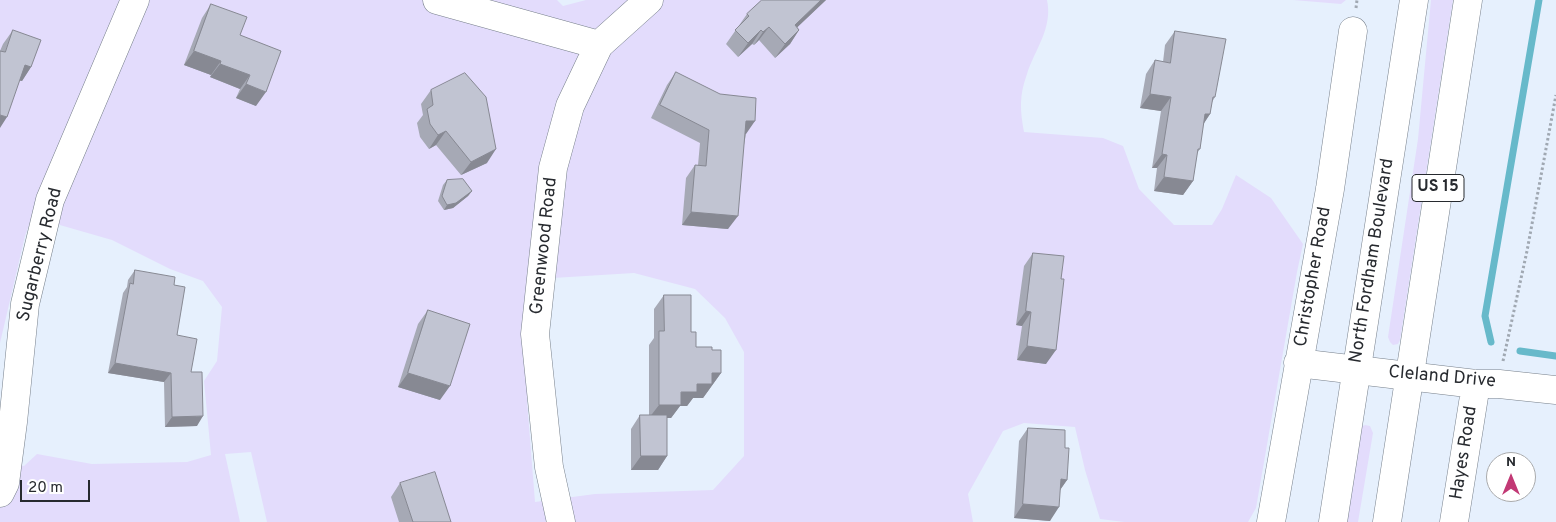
<!DOCTYPE html>
<style>
body{margin:0}
#map{position:relative;width:1556px;height:522px;overflow:hidden;background:#e6f0fd;font-family:Overpass,sans-serif}
canvas{display:block}
.north{position:absolute;left:1486px;top:452px;width:50px;height:50px;box-sizing:border-box;background:#fff;border:1px solid #a9aaac;border-radius:50%;rotate:0deg;font-size:14px;font-weight:700;line-height:20px;text-align:center;color:#272a2f}
.north::after{content:'';display:block;margin:auto;width:18px;height:22px;background:#c23975;clip-path:polygon(50% 0,100% 100%,50% 72%,0 100%)}
.scale{position:absolute;left:20px;top:480px;width:70px;height:22px;box-sizing:border-box;border:2px solid #272a2f;border-top:0;padding-left:6px;font-size:15px;line-height:18px;white-space:nowrap;color:#272a2f;-webkit-text-stroke:4px #fff;paint-order:stroke}
</style>
<div id="map">
<canvas width="1556" height="522"></canvas>
<div class="north">N</div>
<div class="scale">20 m</div>
</div>
<script>
const g = document.querySelector('canvas').getContext('2d');
g.lineJoin = 'round';
function paint(path, color) {
  g.fillStyle = color;
  g.fill(path, 'evenodd');
}
function strokePath(path, color, width, dash) {
  g.strokeStyle = color;
  g.lineWidth = width;
  g.lineCap = dash ? 'butt' : 'round';
  g.setLineDash(dash || []);
  g.stroke(path);
}
function label(font, color, halo, rows, align = 'center') {
  g.font = font + ' Overpass,sans-serif';
  g.lineWidth = 4;
  g.setLineDash([]);
  g.textBaseline = 'middle';
  g.strokeStyle = halo;
  g.fillStyle = color;
  for (const [text, x, y, turn = 0] of rows) {
    g.save();
    g.translate(x, y);
    g.rotate((+turn || 0) * Math.PI / 180);
    g.textAlign = isNaN(turn) ? turn : align;
    if (halo) g.strokeText(text, 0, 0);
    g.fillText(text, 0, 0);
    g.restore();
  }
}
paint(new Path2D(`
 M0,0H557L563,6L586,0H1047C1053,28 1035,49 1027,74C1019,96 1020,110 1024,132L1103,138L1123,146L1139,189L1174,225H1212L1222,209L1236,175L1271,198L1303,244L1297,272L1256,508L1248,522H1124L1100,519L1085,470L1075,427L1024,423L1003,431L968,494L973,522H267L251,452L225,454L240,522H0V459L24,466L37,454L92,464L187,462L211,455L204,381L217,361L222,307L203,281L170,269L112,240L32,217L25,236L0,343ZM634,273L695,289L725,318L744,352V456L713,490L595,494L535,502L527,401L553,278Z
 M1293,0H1346L1341,4Z
 M1431,0H1453L1400,340L1398,344L1393,345L1390,342L1388,337L1418,139Z
 M1365,425L1370,426L1373,433L1358,522H1345L1361,427Z`), '#e3dcfc');
strokePath(new Path2D(`
 M1491,342L1485,316L1539,0
 M1520,351L1556,356`), '#67b9ca', 7);
const street = new Path2D(`
 M437,0L599,45
 M1298,363L1476,384H1499L1556,390
 M0,493L5,483L13,422L25,304L50,200L135,0
 M561,522L549,467L535,334L553,168L570,106L599,45L649,0
 M1271,522L1330,189L1353,31
 M1454,522L1476,384`);
const highway = new Path2D(`
 M1333,522L1414,0
 M1387,522L1468,0`);
strokePath(street, '#767f8a', 29);
strokePath(highway, '#767f8a', 29);
strokePath(new Path2D(`
 M1356,8L1357,0
 M1503,361L1527,251L1556,95`), '#a0a8b2', 3, [2.5, 2.5]);
strokePath(street, '#fff', 28);
strokePath(highway, '#fff', 28);
paint(new Path2D(`
 M762,0H826L797,27L799,30L790,44L775,58L759,40L754,45L752,44L738,57L726,44L747,14Z
 M211,4L240,35L256,106L236,98L240,89L210,77L211,75L184,65L202,18Z
 M13,30L31,67L22,81H20L0,51L3,44Z
 M1175,31L1215,97L1212,102L1210,114L1203,124L1200,149L1197,153L1193,181L1183,195L1154,191L1157,168H1152L1161,111L1140,108L1146,74L1155,60L1163,62L1165,45Z
 M676,72L746,134L728,229L682,225L686,178L695,165H698L700,143L651,118L667,85Z
 M431,90L487,163L461,175L436,145L429,149L420,137L417,123L423,115L421,104Z
 M447,180L472,191L468,196L453,208L444,210L438,201L443,185Z
 M1033,253L1061,279L1046,364L1017,360L1022,326L1016,325L1024,266Z
 M135,270L174,285L177,335L191,372L197,426L165,427L164,382L108,373L123,293L127,287L128,280Z
 M664,295L691,332L696,347L712,350L721,373L703,398H693L687,406H680L671,418H667V456L658,470H631V429L640,415H649V345L654,338V309Z
 M428,310L440,400L398,387L418,324Z
 M1028,428L1065,448L1067,480L1060,490L1050,521L1014,518L1019,441Z
 M400,483L451,522H399L391,497Z`), '#a6a9b5');
paint(new Path2D(`
 M821,0H826L785,39L795,25Z
 M769,27L759,40L754,45L763,32Z
 M761,30L752,44L738,57L748,43Z
 M799,30L790,44L775,58L785,44Z
 M194,51L221,61L211,75L184,65Z
 M220,64L250,75L240,89L210,77Z
 M25,65L31,67L22,81L16,79Z
 M246,84L266,92L256,106L236,98Z
 M1150,94L1171,97L1161,111L1140,108Z
 M1205,114H1210L1201,128Z
 M0,115L7,117L0,128Z
 M746,121H755L746,134H737Z
 M446,131L436,145L429,149L438,135Z
 M496,149L487,163L461,175L471,162Z
 M1162,154L1167,155L1157,168H1152Z
 M1164,177L1193,181L1183,195L1154,191Z
 M472,191L468,196L453,208L444,210L447,205Z
 M691,212L738,216L728,229L682,225Z
 M1026,311L1031,312L1022,326L1016,325Z
 M1027,346L1056,350L1046,364L1017,360Z
 M115,363L171,373L164,382L108,373Z
 M408,373L450,386L440,400L398,387Z
 M712,373H721L703,398H693L687,406H680L671,418H649L659,405L697,384Z
 M203,416L197,426L165,427L172,417Z
 M641,456H667L658,470H631Z
 M1061,479L1067,480L1058,493Z
 M1023,504L1059,507L1050,521L1014,518Z`), '#878993');
const building = new Path2D(`
 M762,0H821L795,25L799,30L785,44L769,27L763,32L761,30L748,43L735,30L749,16L747,14Z
 M211,4L247,17L240,35L281,51L266,92L246,84L250,75L220,64L221,61L194,51Z
 M13,30L41,40L31,67L25,65L7,117L0,115V51L5,52Z
 M1175,31L1226,39L1215,97H1213L1210,114H1205L1200,149H1198L1193,181L1164,177L1167,155L1162,154L1171,97L1150,94L1155,60L1170,63Z
 M676,72L720,94L756,98L755,121H746L738,216L691,212L695,165L706,166L709,130L660,105Z
 M465,73L486,97L496,149L471,162L446,131L438,135L430,124L427,109L433,105L431,90Z
 M463,179L472,191L456,203L447,205L442,196L447,180Z
 M1033,253L1064,256L1061,279H1064L1056,350L1027,346L1031,312L1026,311Z
 M135,270L175,277L174,285L185,287L177,335L197,339L191,372H202L203,416L172,417L171,373L115,363L130,283L133,284Z
 M664,295H691V332H696V347H712V350H721V373H712V384H697V392H681V405H659V331H664Z
 M428,310L470,324L450,386L408,373Z
 M640,415H667V456H641Z
 M1028,428L1065,430V448H1069L1067,480L1061,479L1059,507L1023,504Z
 M435,472L451,522H413L400,483Z`);
paint(building, '#c1c4d2');
strokePath(building, '#878993', 1);
for (const [x, y, w] of [
 [1438,188,52]
]) {
  const box = new Path2D();
  box.roundRect(x - w / 2, y - 13.5, w, 27, 4);
  g.fillStyle = '#fff';
  g.fill(box);
  strokePath(box, '#272a2f', 1);
}
label('bold 16px', '#272a2f', null, [
 ["US 15",1438,188]
]);
label('18px', '#272a2f', '#fff', [
 ["Greenwood Road",545,246,-84],
 ["Sugarberry Road",41,255,-76],
 ["North Fordham Boulevard",1373,261,-81],
 ["Christopher Road",1314,277,-80],
 ["Cleland Drive",1442,378,5],
 ["Hayes Road",1465,453,-81]
]);
</script>
